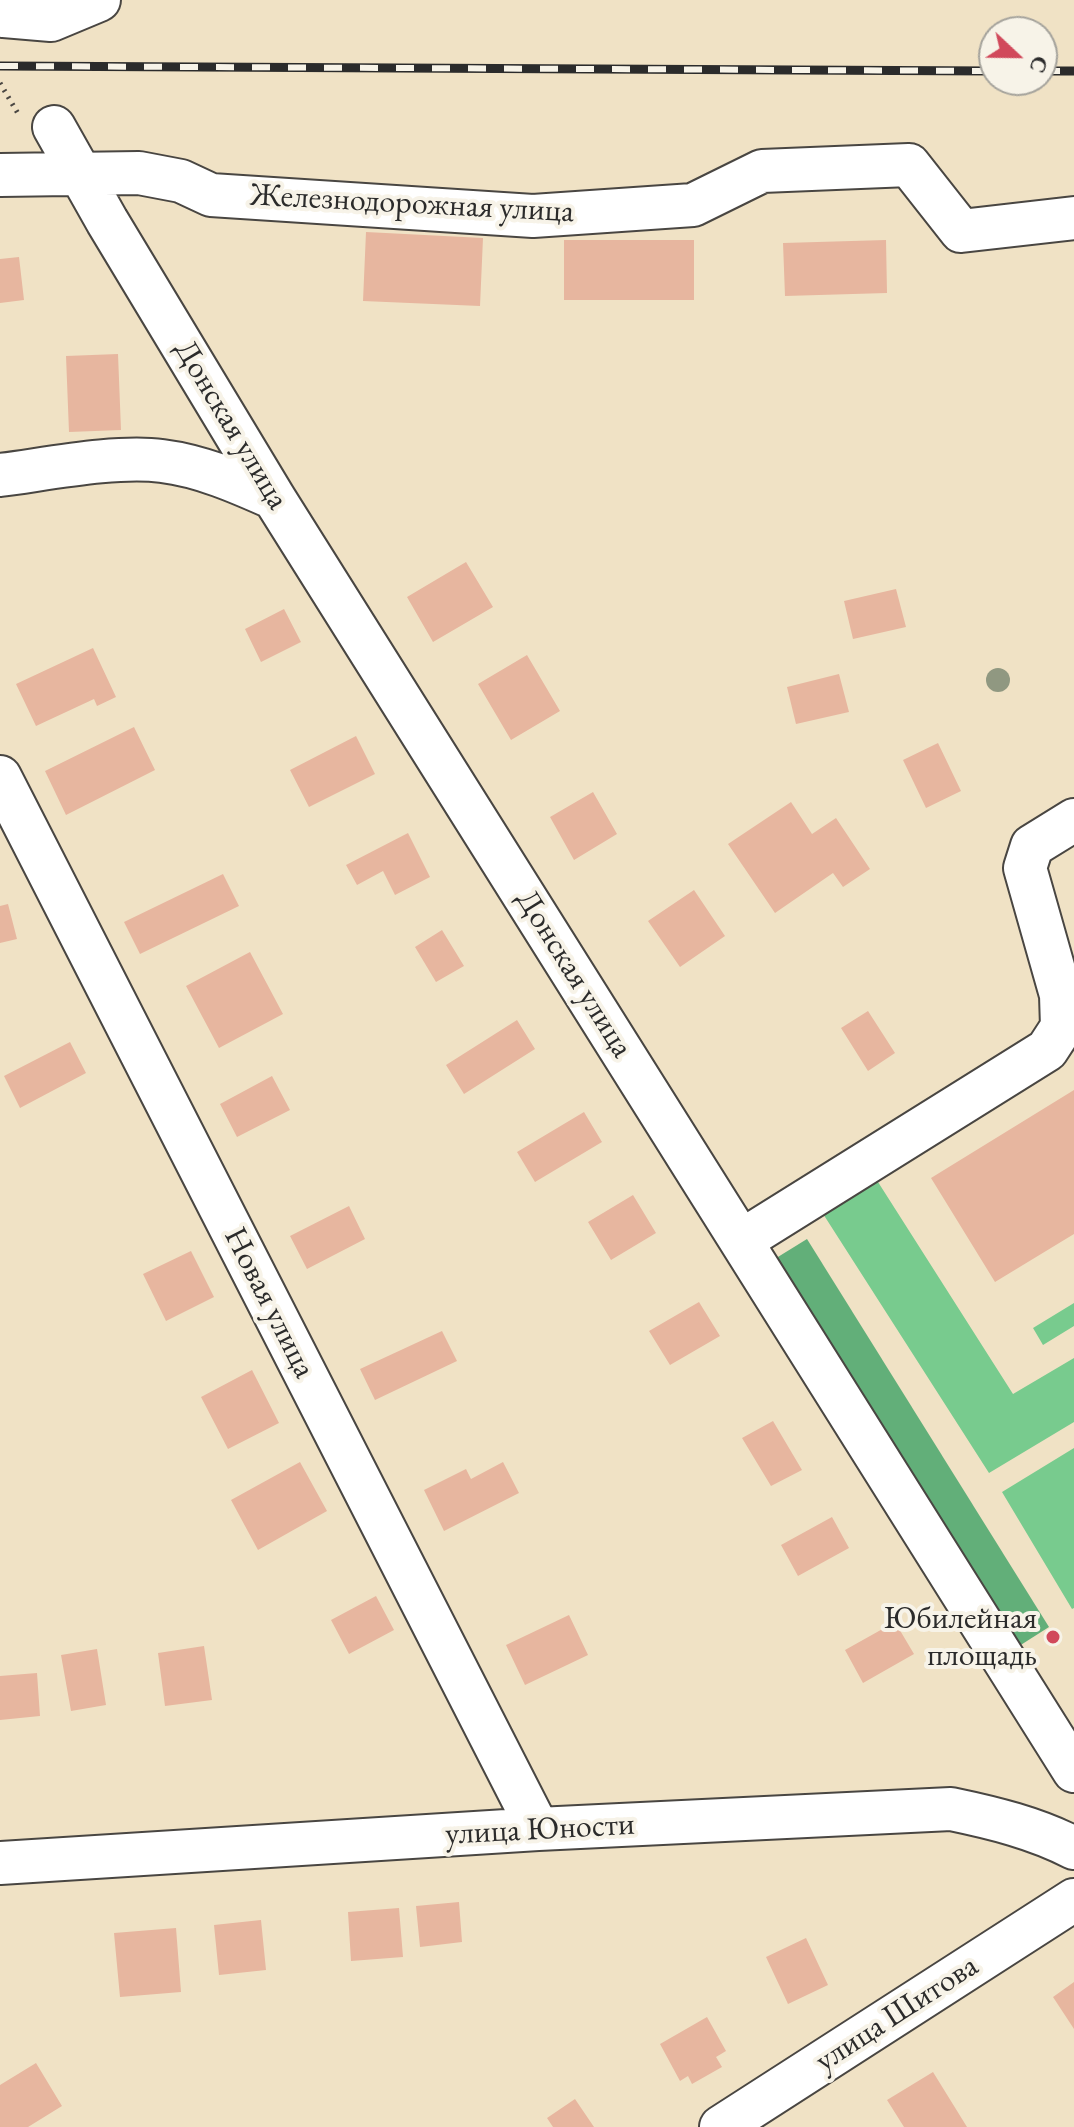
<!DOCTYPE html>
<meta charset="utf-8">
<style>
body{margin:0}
#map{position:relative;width:1074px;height:2127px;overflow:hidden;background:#f0e2c5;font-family:"EB Garamond",serif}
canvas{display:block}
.north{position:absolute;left:978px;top:16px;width:80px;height:80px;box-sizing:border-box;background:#f7f3e8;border:2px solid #a5a39c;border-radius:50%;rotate:112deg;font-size:22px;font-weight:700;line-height:32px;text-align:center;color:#2b2b2b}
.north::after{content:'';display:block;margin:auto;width:28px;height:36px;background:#d1495b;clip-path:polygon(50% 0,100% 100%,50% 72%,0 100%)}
</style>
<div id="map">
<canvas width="1074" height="2127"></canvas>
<div class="north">С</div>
</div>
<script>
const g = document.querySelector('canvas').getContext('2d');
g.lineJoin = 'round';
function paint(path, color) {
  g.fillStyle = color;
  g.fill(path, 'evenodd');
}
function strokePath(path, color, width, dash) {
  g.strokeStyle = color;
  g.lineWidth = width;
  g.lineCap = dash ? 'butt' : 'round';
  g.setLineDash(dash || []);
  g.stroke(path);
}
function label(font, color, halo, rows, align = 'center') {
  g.font = font + ' "EB Garamond",serif';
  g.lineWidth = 8;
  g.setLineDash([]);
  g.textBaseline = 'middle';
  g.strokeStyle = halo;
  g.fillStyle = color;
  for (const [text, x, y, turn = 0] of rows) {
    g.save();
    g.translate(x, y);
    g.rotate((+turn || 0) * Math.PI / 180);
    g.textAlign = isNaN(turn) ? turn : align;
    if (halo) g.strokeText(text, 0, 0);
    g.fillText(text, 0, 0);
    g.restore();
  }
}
paint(new Path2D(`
 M871,1171L1013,1394L1074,1358V1422L989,1473L818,1206Z
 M1074,1303V1326L1043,1345L1033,1328Z
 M1074,1448V1608L1072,1609L1002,1492Z`), '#78cb8e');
paint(new Path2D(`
 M807,1239L1049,1627L1016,1648L773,1260Z`), '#62af79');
paint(new Path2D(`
 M366,232L483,238L480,306L363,301Z
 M564,240H694V300H564Z
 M886,240L887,293L785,296L783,243Z
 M19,257L24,300L0,303V259Z
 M118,354L121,430L69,432L66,356Z
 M466,562L493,607L433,642L407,597Z
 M896,589L906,627L853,639L844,601Z
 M284,609L301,642L261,662L245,629Z
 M93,648L116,697L97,706L94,699L36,726L16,684Z
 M527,655L560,711L511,740L478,684Z
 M839,674L849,712L796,724L787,687Z
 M134,727L155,770L66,815L45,771Z
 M356,736L375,774L309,807L290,770Z
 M938,743L961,791L926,808L903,760Z
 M593,792L617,834L574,860L550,817Z
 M791,802L812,834L836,818L870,869L843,887L833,873L775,913L728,844Z
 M408,833L430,877L395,895L383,871L357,885L346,865Z
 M223,874L239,906L140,954L124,922Z
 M694,890L725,936L680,967L648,921Z
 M8,904L17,939L0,943V906Z
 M442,930L464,966L436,982L415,947Z
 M250,952L283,1014L219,1048L186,986Z
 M868,1011L895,1053L868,1071L841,1028Z
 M517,1020L535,1049L464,1094L446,1065Z
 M70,1042L86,1073L20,1108L4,1076Z
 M272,1076L290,1110L237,1137L220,1104Z
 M1074,1090V1234L995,1282L931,1178Z
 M584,1112L602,1142L535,1182L517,1152Z
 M633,1195L656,1233L611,1260L588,1222Z
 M349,1206L365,1239L307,1269L290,1236Z
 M191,1251L214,1297L166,1321L143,1274Z
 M699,1302L720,1336L670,1365L649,1331Z
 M442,1331L457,1361L375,1400L360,1369Z
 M252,1370L279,1423L228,1449L201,1397Z
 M773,1421L802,1470L771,1486L742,1438Z
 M300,1462L327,1511L258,1550L231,1500Z
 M503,1462L519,1493L444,1531L424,1490L466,1469L471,1479Z
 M832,1517L849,1548L798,1576L781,1545Z
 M376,1596L394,1630L349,1654L331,1620Z
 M569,1615L588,1655L525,1685L506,1645Z
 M895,1622L914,1654L863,1683L845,1650Z
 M204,1646L212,1700L165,1706L158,1653Z
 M97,1649L106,1705L71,1711L61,1655Z
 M37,1673L40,1716L0,1720V1676Z
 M459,1902L462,1942L420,1947L416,1906Z
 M399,1908L403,1957L351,1961L348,1912Z
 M261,1920L266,1970L219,1975L214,1925Z
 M176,1928L181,1992L120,1997L114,1933Z
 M806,1938L828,1985L788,2004L766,1957Z
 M1074,1982V2029L1053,1997Z
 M707,2017L726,2051L716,2057L722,2067L692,2084L688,2076L680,2081L660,2044Z
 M36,2063L62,2106L28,2127H0V2085Z
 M933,2072L967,2127H904L887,2100Z
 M575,2099L594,2127H553L547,2118Z`), '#e7b69f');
const minor = new Path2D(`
 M0,8L4,16L51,20L99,0
 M54,127L107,221L274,498L1074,1771
 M0,175L139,173L181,181L211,195L533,216L693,205L762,171L909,165L961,231L1074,218
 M0,475C47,469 116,455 162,461C202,466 238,482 274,498
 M0,777L538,1829
 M741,1241L1047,1050L1062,1027L1061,995L1025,868L1032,846L1074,820
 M0,1863L538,1829L951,1809C994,1818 1035,1828 1074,1848
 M721,2127L1074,1900`);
strokePath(minor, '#494642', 46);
strokePath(new Path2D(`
 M0,83L20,117`), '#494642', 5, [2, 6]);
strokePath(minor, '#fff', 42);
const rail = new Path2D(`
 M0,66L994,71
 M1042,71H1074`);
strokePath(rail, '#2b2b2b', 9);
strokePath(rail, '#f7f3e8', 6, [18]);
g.fillStyle = '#909881';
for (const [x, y] of [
 [998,680]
]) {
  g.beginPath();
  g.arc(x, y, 12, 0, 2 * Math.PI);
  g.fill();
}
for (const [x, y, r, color] of [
 [1053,1637,8,"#d1495b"]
]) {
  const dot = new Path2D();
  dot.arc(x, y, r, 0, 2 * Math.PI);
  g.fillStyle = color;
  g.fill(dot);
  strokePath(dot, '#f7f3e8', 3);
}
label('32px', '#2b2b2b', '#f7f3e8', [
 ["Железнодорожная улица",412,204,3],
 ["Донская улица",231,425,59],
 ["Донская улица",574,974,58],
 ["Новая улица",269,1303,63],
 ["улица Юности",540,1830,-3],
 ["улица Шитова",897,2014,-33]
]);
label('32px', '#2b2b2b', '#f7f3e8', [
 ["Юбилейная",1037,1619],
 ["площадь",1037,1656]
], 'right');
</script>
